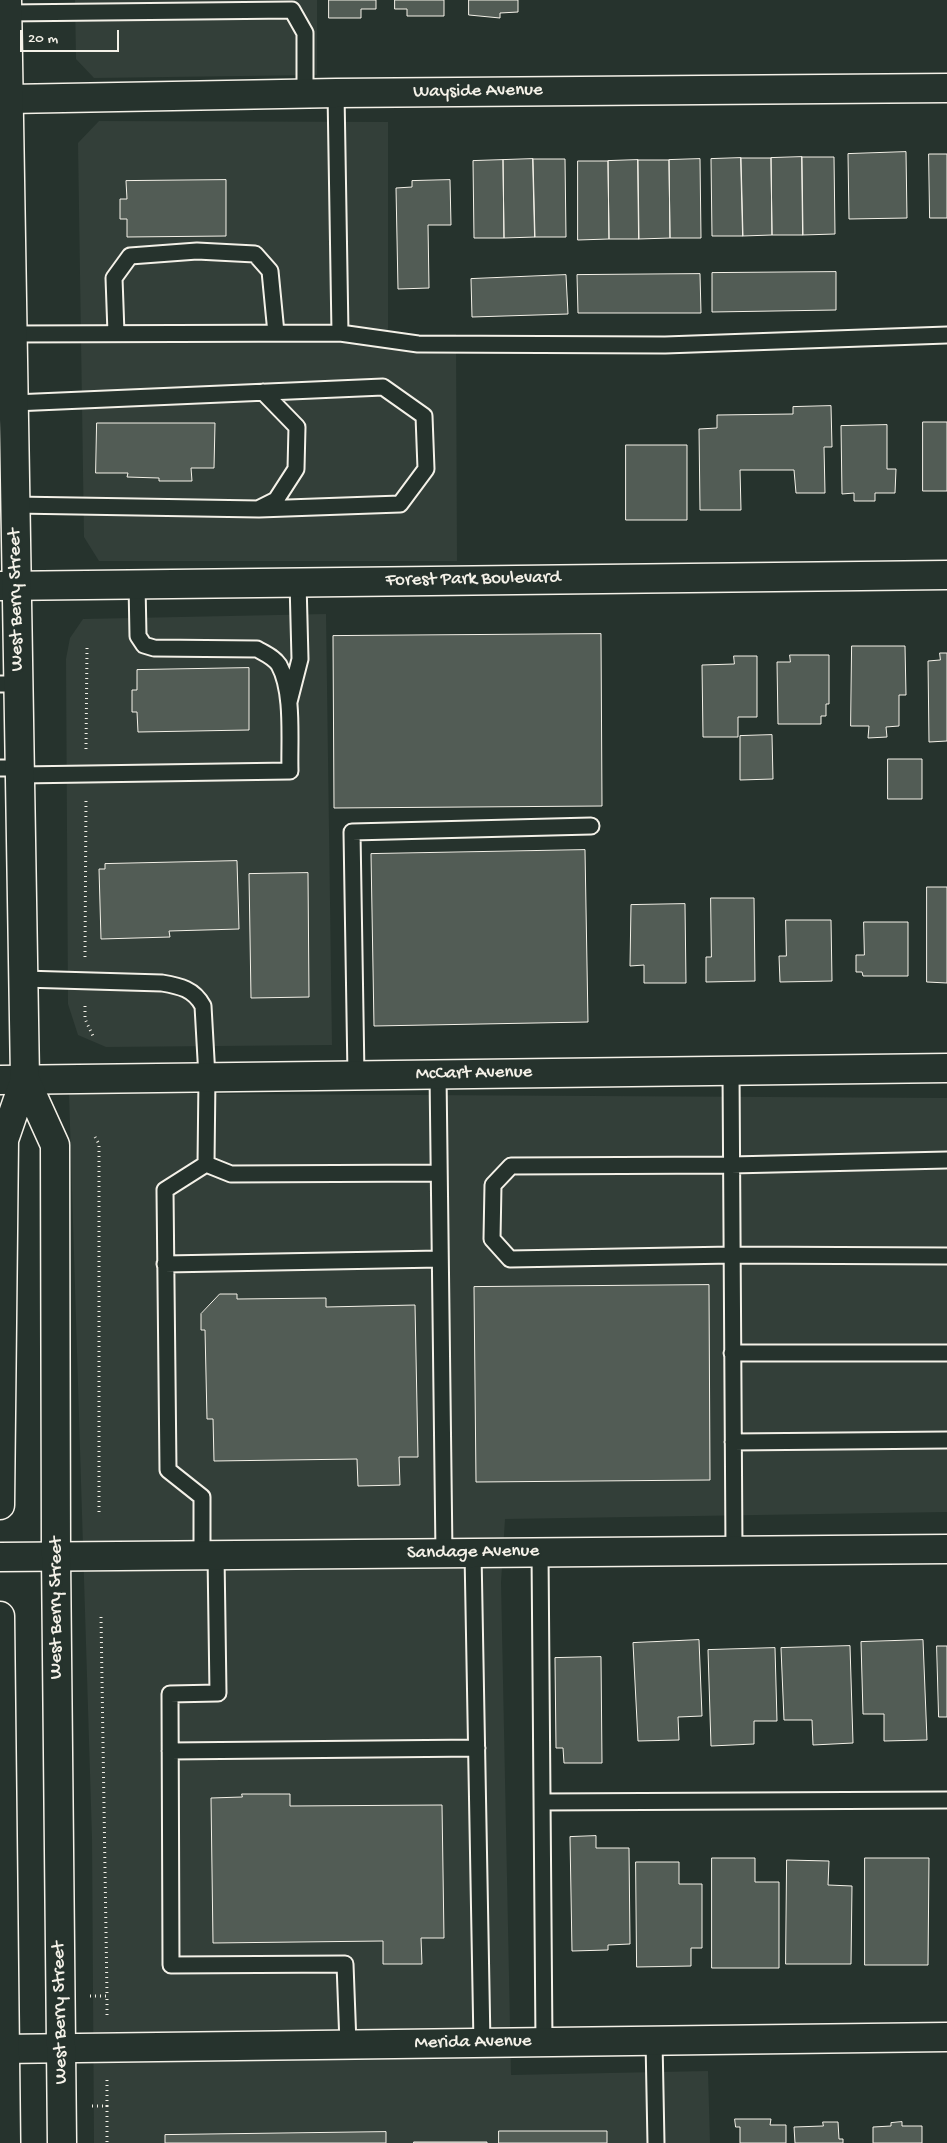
<!DOCTYPE html>
<style>
body{margin:0}
#map{position:relative;width:947px;height:2143px;overflow:hidden;background:#26332d;font-family:"Gochi Hand",sans-serif}
canvas{display:block}
.scale{position:absolute;left:20px;top:30px;width:99px;height:22px;box-sizing:border-box;border:2px solid #f4f1e8;border-top:0;padding-left:6px;font-size:15px;line-height:18px;white-space:nowrap;color:#f4f1e8;-webkit-text-stroke:4px #26332d;paint-order:stroke}
</style>
<div id="map">
<canvas width="947" height="2143"></canvas>
<div class="scale">20 m</div>
</div>
<script>
const g = document.querySelector('canvas').getContext('2d');
g.lineJoin = 'round';
function paint(path, color) {
  g.fillStyle = color;
  g.fill(path, 'evenodd');
}
function strokePath(path, color, width, dash) {
  g.strokeStyle = color;
  g.lineWidth = width;
  g.lineCap = dash ? 'butt' : 'round';
  g.setLineDash(dash || []);
  g.stroke(path);
}
function label(font, color, halo, rows, align = 'center') {
  g.font = font + ' "Gochi Hand",sans-serif';
  g.lineWidth = 5;
  g.setLineDash([]);
  g.textBaseline = 'middle';
  g.strokeStyle = halo;
  g.fillStyle = color;
  for (const [text, x, y, turn = 0] of rows) {
    g.save();
    g.translate(x, y);
    g.rotate((+turn || 0) * Math.PI / 180);
    g.textAlign = isNaN(turn) ? turn : align;
    if (halo) g.strokeText(text, 0, 0);
    g.fillText(text, 0, 0);
    g.restore();
  }
}
paint(new Path2D(`
 M75,0H317V75L94,78L76,59Z
 M99,121L388,122V334H456L457,561H99L84,537L78,143Z
 M326,614L332,1045L106,1047L78,1035L68,1004L66,659L70,638L83,619Z
 M69,1093L947,1098V1512L505,1519L501,1582L511,2075L708,2071L710,2143H94L92,1838Z`), '#333f39');
const building = new Path2D(`
 M329,0H376V9H361V18H329Z
 M395,0H444V16H407V9H395Z
 M469,0H518V12L500,13V18L469,15Z
 M906,152L907,218L849,219L848,154Z
 M929,154H947V218H930Z
 M802,157H834L835,234L803,235Z
 M802,157L803,235H772L771,158Z
 M741,158H771L772,235L743,236Z
 M741,158L743,236H712L711,159Z
 M533,159L535,237L504,238L503,160Z
 M533,159H565L566,237H535Z
 M700,159L701,238H670L669,160Z
 M503,160L504,238H474L473,161Z
 M638,160L639,239H609L608,161Z
 M638,160H669L670,238L639,239Z
 M578,161H608L609,239L578,240Z
 M226,180V236L127,237V219H120V199H127L126,181Z
 M450,180L451,225H428L429,288L398,289L396,188L412,187V181Z
 M836,272V310L712,312V273Z
 M700,274L701,313H578L577,275Z
 M566,275L568,314L472,317L471,279Z
 M831,406L832,447H824L825,493H796L794,470H740L741,510H700L699,429L717,428V415L793,414V407Z
 M923,422H947V491H923Z
 M97,423H215L214,468H191L192,481H159V478L127,477L128,473H96Z
 M887,425V469H896L895,493H875V501H854V493L842,494L841,426Z
 M626,445H687V520H626Z
 M601,634L602,806L334,808L333,636Z
 M852,646H905L906,695H899V726L886,727L887,737L868,738L869,726H851Z
 M940,653H947V741L929,742L928,661L940,660Z
 M790,655H829V704H826V716H821V724H778L777,662H790Z
 M734,656H757V717H738V737H703L702,665L734,664Z
 M249,668V730L138,732L137,712H132V690H137V670Z
 M772,735L773,779L740,780V736Z
 M888,759H922V799H888Z
 M585,850L588,1022L374,1026L371,854Z
 M237,861L239,929L169,931L170,937L101,939L99,869H105V864Z
 M308,873L309,997L251,998L249,874Z
 M927,887H947V983L927,982Z
 M711,898H754L755,981L706,982V957H711Z
 M685,904L686,983H644V965L630,966L631,905Z
 M786,920H831L832,981L780,982L779,956H786Z
 M864,922H908V976H863L862,972H856V955H864Z
 M709,1285L710,1480L476,1482L474,1287Z
 M220,1294H237V1299L326,1298V1307L415,1305L418,1457H399L400,1485L358,1486L357,1459L214,1461L213,1419H207L205,1330H201V1314Z
 M699,1640L702,1716L678,1717L679,1740L638,1741L633,1643Z
 M923,1640L927,1740L884,1741V1714H863L861,1642Z
 M850,1646L853,1743L813,1745L812,1720H784L781,1648Z
 M937,1646H947V1717H939Z
 M775,1648L777,1721H754V1744L711,1746L708,1650Z
 M601,1657L602,1763H564L563,1748H556L555,1658Z
 M242,1794H290V1806L442,1805L444,1938H421L422,1964H383V1941L213,1943L211,1798L242,1797Z
 M596,1836V1848H629L630,1944L608,1945V1950L572,1951L570,1837Z
 M712,1858H755V1882H779V1968H712Z
 M865,1858H929L928,1965H865Z
 M787,1860L829,1861L828,1885L852,1886L851,1964H786Z
 M636,1862H679V1884H702V1948H691V1966L637,1967Z
 M735,2119H771L770,2125H786V2143H740V2127H736Z
 M823,2122H838L839,2139H843V2143H795L794,2127L823,2126Z
 M902,2122V2126H922V2143H873V2127L891,2126V2123Z
 M499,2131H607V2143H499Z
 M386,2132V2143H165V2135Z
 M414,2142H487V2143H414Z`);
paint(building, '#525c55');
strokePath(building, '#f4f1e8', 1);
const service = new Path2D(`
 M7,13L292,10L305,33V94
 M116,333L114,278L130,256L197,251L255,254L270,271L276,333
 M340,333L418,344L665,345L947,335
 M12,334L340,333L336,93
 M14,403L383,387L424,416L426,469L400,504L259,509L15,505
 M260,508L276,500L296,469L297,427L263,392
 M0,684H19
 M289,702L300,659L298,582
 M0,768H20
 M20,775L290,771C289,741 294,692 279,665C274,657 264,653 257,649L154,648L144,645L138,636L137,584
 M23,979L162,983C180,986 194,989 203,1006L207,1077L206,1164
 M731,1071L734,1550
 M438,1074L444,1553
 M356,1075L352,832L591,826
 M947,1160L731,1165L511,1166L493,1185L492,1239L510,1259L732,1255L947,1256
 M206,1164L231,1174L439,1173
 M165,1264L440,1259
 M732,1353H947
 M733,1442L947,1440
 M540,1552L544,2042
 M473,1553L482,2043
 M202,1555V1497L168,1470L165,1190L206,1164
 M216,1555L218,1693L170,1694L171,1965L345,1964L348,2044
 M170,1751L477,1748
 M542,1802L947,1800
 M654,2041L656,2143`);
const minor = new Path2D(`
 M9,99L336,93L947,88
 M0,1557L947,1549
 M0,2049L947,2037`);
const tertiary = new Path2D(`
 M0,586L947,575
 M0,1080L947,1068`);
const secondary = new Path2D(`
 M25,1079L55,1145L56,1557L62,2143
 M0,1505L4,1140L25,1079L7,0
 M0,1616L6,2143`);
strokePath(service, '#f4f1e8', 19);
strokePath(minor, '#f4f1e8', 31);
strokePath(tertiary, '#f4f1e8', 31);
strokePath(secondary, '#f4f1e8', 31);
strokePath(new Path2D(`
 M86,749L87,648
 M85,957L86,798
 M85,1006V1019L93,1036
 M95,1137L99,1144V1515
 M101,1617L107,1996
 M90,1996H107V2017
 M92,2106H107V2079
 M107,2106V2143`), '#f4f1e8', 3, [1, 4]);
strokePath(service, '#26332d', 15);
strokePath(minor, '#26332d', 28);
strokePath(tertiary, '#26332d', 28);
strokePath(secondary, '#26332d', 28);
label('19px', '#f4f1e8', '#26332d', [
 ["Wayside Avenue",478,92,-1],
 ["Forest Park Boulevard",473,580,-1],
 ["West Berry Street",17,600,-91],
 ["McCart Avenue",474,1074,-1],
 ["Sandage Avenue",473,1553,-1],
 ["West Berry Street",57,1608,-90],
 ["West Berry Street",61,2013,-91],
 ["Merida Avenue",473,2043,-1]
]);
</script>
